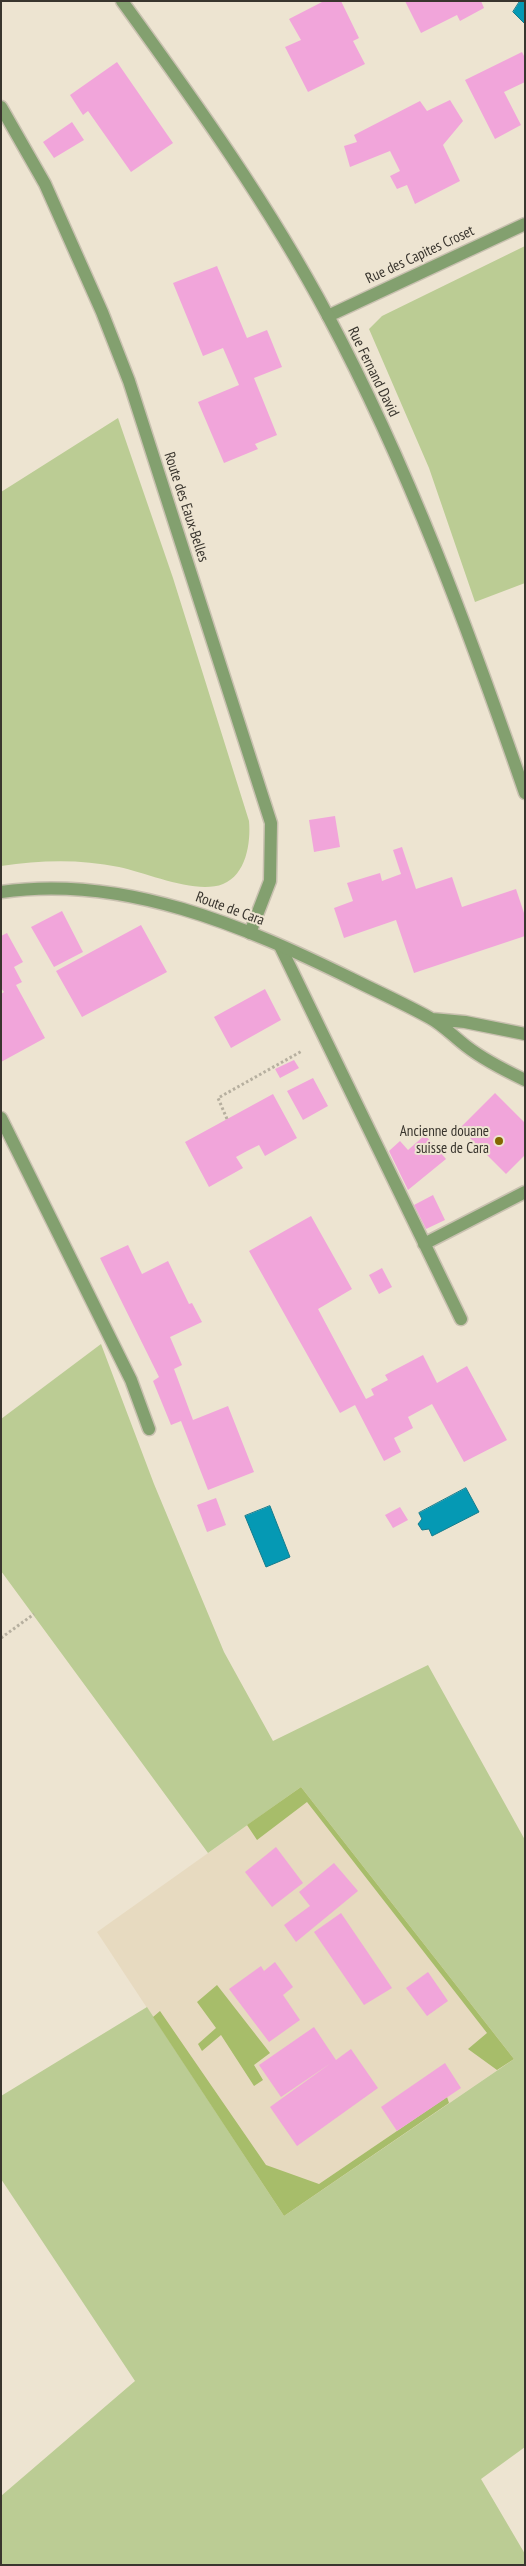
<!DOCTYPE html>
<style>
body{margin:0}
#map{position:relative;width:526px;height:2566px;overflow:hidden;background:#ede4d1;font-family:"PT Sans Narrow",sans-serif}
canvas{display:block}
.frame{position:absolute;inset:0;border:2px solid #39352e;pointer-events:none}
</style>
<div id="map">
<canvas width="526" height="2566"></canvas>
<div class="frame"></div>
</div>
<script>
const g = document.querySelector('canvas').getContext('2d');
g.lineJoin = 'round';
function paint(path, color) {
  g.fillStyle = color;
  g.fill(path, 'evenodd');
}
function strokePath(path, color, width, dash) {
  g.strokeStyle = color;
  g.lineWidth = width;
  g.lineCap = dash ? 'butt' : 'round';
  g.setLineDash(dash || []);
  g.stroke(path);
}
function label(font, color, halo, rows, align = 'center') {
  g.font = font + ' "PT Sans Narrow",sans-serif';
  g.lineWidth = 4;
  g.setLineDash([]);
  g.textBaseline = 'middle';
  g.strokeStyle = halo;
  g.fillStyle = color;
  for (const [text, x, y, turn = 0] of rows) {
    g.save();
    g.translate(x, y);
    g.rotate((+turn || 0) * Math.PI / 180);
    g.textAlign = isNaN(turn) ? turn : align;
    if (halo) g.strokeText(text, 0, 0);
    g.fillText(text, 0, 0);
    g.restore();
  }
}
paint(new Path2D(`
 M301,1787L514,2059L284,2216L97,1932Z`), '#e7dac0');
paint(new Path2D(`
 M525,246V583L475,602L429,468L369,329L382,316Z
 M118,418L173,578L249,821C251,843 246,875 223,884C196,895 148,873 119,867C80,859 41,860 1,866V492Z
 M101,1344L154,1484L224,1652L273,1741L428,1665L525,1840V2447L481,2479L525,2554V2565H1V2496L135,2381L1,2179V2096L147,2007L284,2216L514,2059L301,1787L208,1853L1,1571V1419Z`), '#bbcc94');
paint(new Path2D(`
 M301,1787L514,2059L497,2070L468,2049L487,2033L307,1802L257,1840L247,1825Z
 M217,1985L270,2053L254,2065L263,2080L254,2086L221,2035L202,2051L198,2044L216,2028L197,2002Z
 M160,2011L266,2165L319,2184L447,2097L449,2103L284,2216L153,2017Z`), '#a7bd6a');
const water = new Path2D(`
 M520,1H525V24L513,12Z
 M466,1488L479,1512L432,1536L429,1529L422,1530L418,1524L422,1519L419,1513Z
 M270,1506L290,1557L266,1567L245,1516Z`);
paint(water, '#0599b4');
strokePath(water, '#157b8c', 1);
paint(new Path2D(`
 M324,1H341L359,38L353,41L365,64L308,92L285,47L301,40L289,19Z
 M405,1H481L484,8L460,21L457,15L421,33Z
 M522,52L525,58V82L504,92L521,125L495,139L465,80Z
 M117,62L173,143L131,172L88,111L83,115L70,95Z
 M450,100L463,121L443,145L460,181L415,204L407,185L397,189L390,176L400,171L390,151L350,167L344,146L357,142L354,135L420,101L427,111Z
 M72,122L84,140L54,158L43,142Z
 M217,266L247,338L267,330L282,367L254,378L277,435L255,444L258,449L224,463L198,402L239,385L223,348L203,356L173,283Z
 M335,816L340,847L314,852L309,820Z
 M402,847L416,889L452,877L462,907L516,889L525,916V936L414,973L396,920L344,938L334,908L353,901L347,883L380,873L382,881L401,874L393,850Z
 M62,911L83,952L54,967L31,927Z
 M141,925L167,972L82,1017L56,971Z
 M7,933L23,962L14,967L22,982L16,985L45,1038L1,1062V994L4,992L1,988V936Z
 M265,989L281,1020L231,1048L214,1017Z
 M294,1060L299,1068L280,1078L275,1069Z
 M313,1078L328,1106L303,1120L287,1091Z
 M495,1093L525,1123V1155L506,1174L460,1128Z
 M273,1094L297,1138L265,1156L259,1145L247,1151L236,1157L243,1168L209,1187L185,1142Z
 M425,1135L446,1159L408,1190L389,1151L400,1141L408,1150Z
 M433,1195L445,1220L426,1229L414,1205Z
 M311,1216L352,1289L318,1309L366,1399L374,1395L371,1389L388,1380L385,1375L423,1355L437,1383L467,1366L507,1440L464,1462L432,1404L408,1417L413,1428L394,1438L401,1452L384,1461L355,1405L340,1413L249,1251Z
 M128,1245L142,1274L168,1261L189,1304L192,1303L202,1322L170,1337L182,1365L174,1369L193,1420L228,1406L254,1472L208,1490L181,1421L171,1425L153,1381L159,1377L100,1258Z
 M382,1268L392,1287L379,1294L369,1275Z
 M216,1498L226,1525L207,1532L197,1505Z
 M400,1507L408,1520L393,1528L385,1515Z
 M276,1847L303,1883L272,1907L245,1872Z
 M334,1863L358,1891L296,1942L284,1925L310,1906L299,1892Z
 M341,1913L392,1988L364,2005L314,1932Z
 M275,1962L293,1987L283,1995L300,2020L269,2042L229,1989L261,1966L264,1971Z
 M428,1972L448,2001L427,2016L406,1988Z
 M314,2027L336,2060L351,2049L378,2088L297,2146L270,2107L331,2063L281,2097L259,2065Z
 M445,2063L461,2088L397,2131L381,2107Z`), '#f1a5da');
const service = new Path2D(`
 M280,946L461,1319
 M1,1118L131,1380L149,1429
 M424,1244L525,1192`);
const minor = new Path2D(`
 M1,107L45,184L102,312L129,381L271,823L270,881L250,933
 M328,316L525,224`);
const tertiary = new Path2D(`
 M122,1C196,103 269,205 328,316C409,468 469,631 525,793
 M1,892C124,874 244,926 352,979C378,992 405,1004 430,1018C443,1025 454,1037 466,1046C484,1060 504,1070 525,1080
 M432,1019L465,1022L525,1034`);
strokePath(service, '#c9c1b0', 15);
strokePath(minor, '#c9c1b0', 15);
strokePath(tertiary, '#c9c1b0', 15);
strokePath(new Path2D(`
 M227,1119L218,1098L302,1051
 M1,1638L34,1614`), '#b6af9f', 3, [2.5, 2.5]);
strokePath(service, '#83a06f', 12);
strokePath(minor, '#83a06f', 12);
strokePath(tertiary, '#83a06f', 12);
for (const [x, y, r, color] of [
 [499,1141,5,"#836700"]
]) {
  const dot = new Path2D();
  dot.arc(x, y, r, 0, 2 * Math.PI);
  g.fillStyle = color;
  g.fill(dot);
  strokePath(dot, '#ede4d1', 2);
}
label('15px', '#39352e', '#ede4d1', [
 ["Rue des Capites Croset",420,255,-25],
 ["Rue Fernand David",373,372,64],
 ["Route des Eaux-Belles",186,507,72],
 ["Route de Cara",230,909,20]
]);
label('15px', '#39352e', '#ede4d1', [
 ["Ancienne douane",489,1132],
 ["suisse de Cara",489,1149]
], 'right');
</script>
